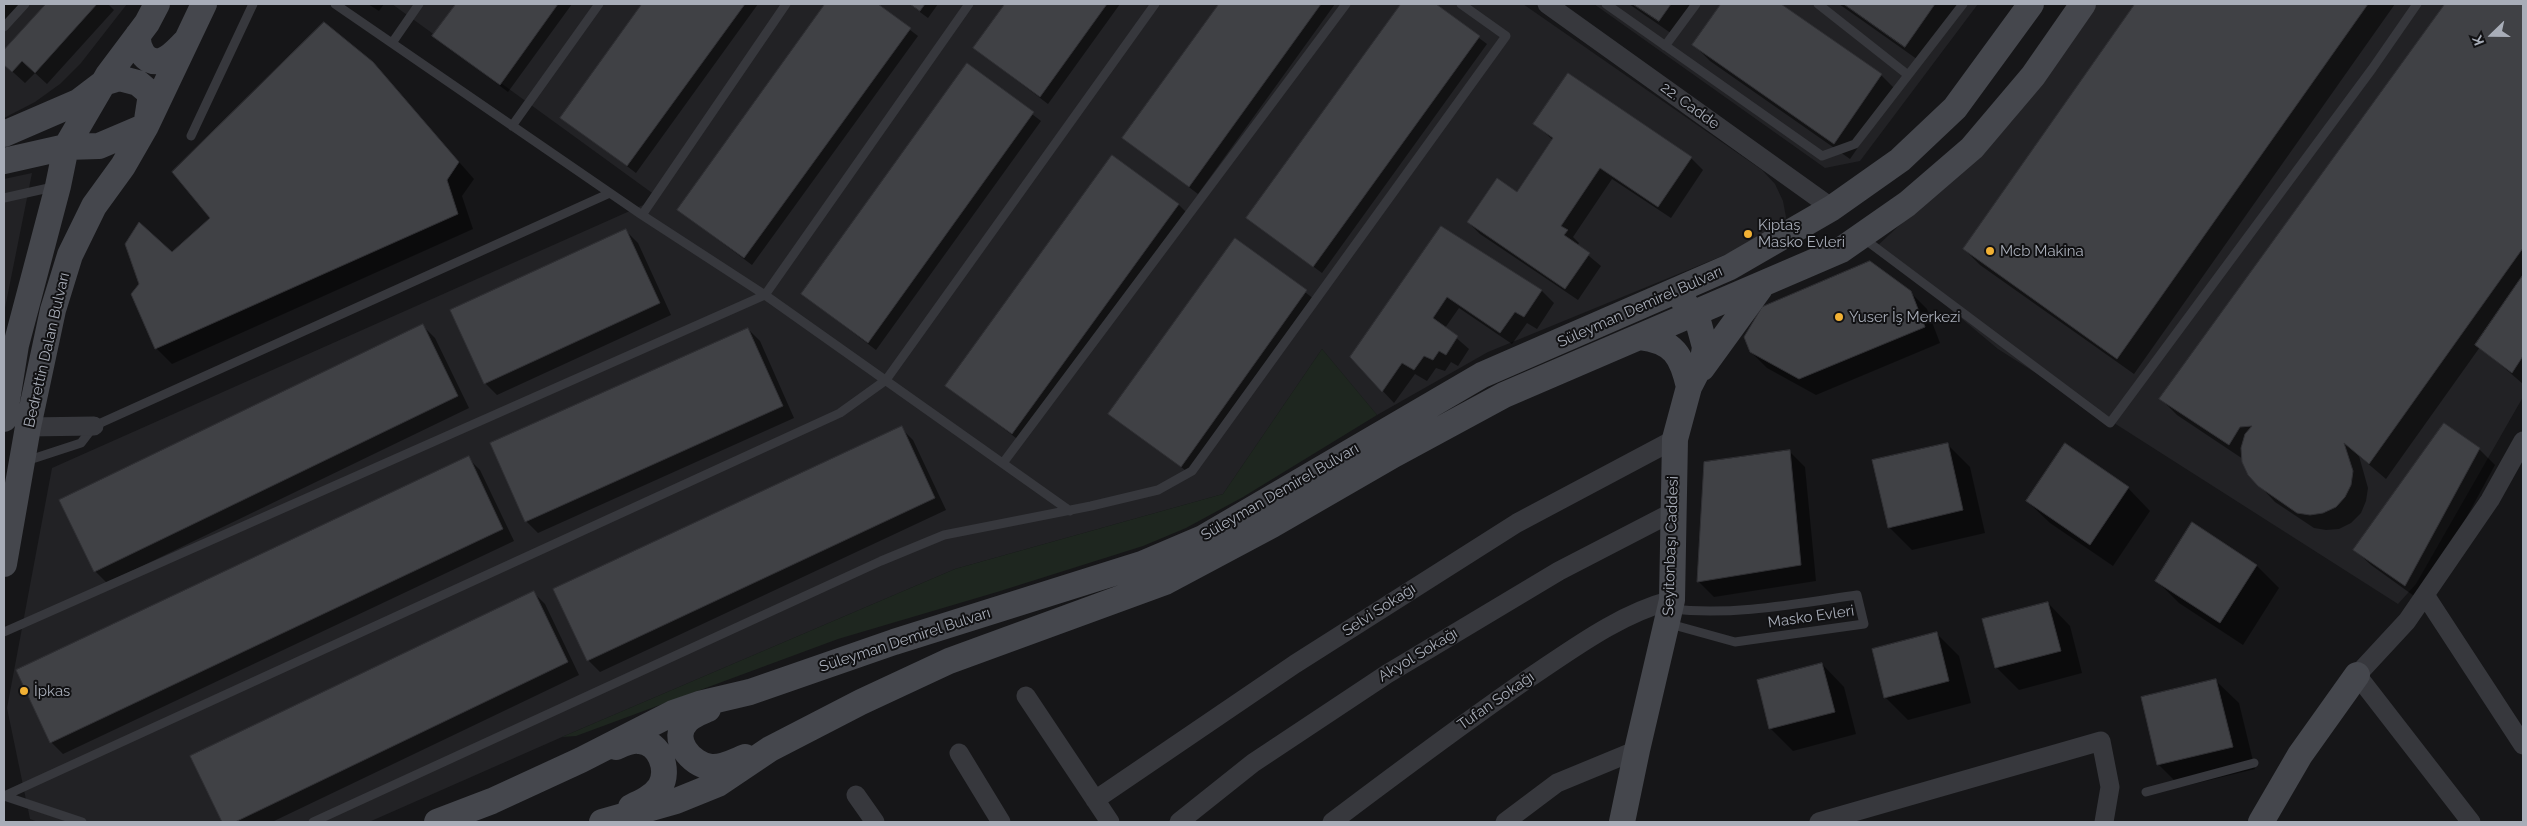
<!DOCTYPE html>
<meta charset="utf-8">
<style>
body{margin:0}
#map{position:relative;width:2527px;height:826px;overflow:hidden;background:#161618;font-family:Raleway,sans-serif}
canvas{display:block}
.frame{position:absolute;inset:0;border:5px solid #a8adb8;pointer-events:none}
.north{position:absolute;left:2467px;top:10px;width:50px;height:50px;-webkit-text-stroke:4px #111113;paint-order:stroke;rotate:248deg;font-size:14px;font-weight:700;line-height:20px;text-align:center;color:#a8adb8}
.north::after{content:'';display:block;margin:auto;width:18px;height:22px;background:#a8adb8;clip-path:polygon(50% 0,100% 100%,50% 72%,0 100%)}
</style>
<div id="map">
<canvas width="2527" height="826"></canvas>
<div class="frame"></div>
<div class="north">K</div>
</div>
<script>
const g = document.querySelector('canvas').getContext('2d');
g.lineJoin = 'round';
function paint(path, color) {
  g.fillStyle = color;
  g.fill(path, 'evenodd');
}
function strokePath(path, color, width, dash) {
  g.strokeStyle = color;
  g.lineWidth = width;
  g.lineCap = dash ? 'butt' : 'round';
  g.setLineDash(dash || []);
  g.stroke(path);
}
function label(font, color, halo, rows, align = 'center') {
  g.font = font + ' Raleway,sans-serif';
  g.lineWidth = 4;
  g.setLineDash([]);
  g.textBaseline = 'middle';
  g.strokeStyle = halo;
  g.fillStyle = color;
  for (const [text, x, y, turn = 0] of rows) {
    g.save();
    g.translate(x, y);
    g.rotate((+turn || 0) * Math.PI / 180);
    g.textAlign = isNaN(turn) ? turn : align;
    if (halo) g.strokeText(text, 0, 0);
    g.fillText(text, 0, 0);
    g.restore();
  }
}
paint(new Path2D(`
 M4,4H127L81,63L60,84L35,102L4,118Z
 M392,4H1523L1762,170L1775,184L1783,201L1786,217L1783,228L1771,236L1488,352L1377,415L1322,349L1223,494L955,569L562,737L369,822H38L30,819L7,708L52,468L659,198Z
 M1594,4H1978L1860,161L1825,168Z
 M2096,4H2523V397L2416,584L2398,604L1998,349L1876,247L2012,121Z
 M32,173L4,313V179Z`), '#222225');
paint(new Path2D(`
 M1322,349L1377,415L1243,497L1186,528L1143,546L997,592L838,639L576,736L562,737L955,569L1223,494Z`), '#1e261f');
paint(new Path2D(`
 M4,4H27L4,29Z
 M47,4H108L114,10L47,84L35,73L25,83L4,64V52Z
 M368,4H384L379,11Z
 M457,4H572L508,92L434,36Z
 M644,4H758L636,173L562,117Z
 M827,4H876L918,36L752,265L678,210Z
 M909,4H938L928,18Z
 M1006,4H1120L1048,104L974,48Z
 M1221,4H1335L1198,194L1124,138Z
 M1402,4H1434L1487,44L1322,273L1248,218Z
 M1629,4H1698L1675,36Z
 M1722,4H1779L1881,75L1897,91L1850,159L1710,61L1694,45Z
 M1839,4H1961L1921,62Z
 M2136,4H2395L2134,374L1980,265L1964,249Z
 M2446,4H2523V384L2480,347L2386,479L2359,456L2368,488L2366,501L2361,513L2351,523L2339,529L2326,530L2314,528L2275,502L2259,485L2243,459L2177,415L2161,399Z
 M372,63L474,179L462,196L473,229L172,364L156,348L132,294Z
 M968,65L1041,121L876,350L802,294Z
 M1535,124L1691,158L1703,170L1671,218L1612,179L1573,237L1579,243L1577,246L1601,266L1578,300L1480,234L1468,222L1517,193L1553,140Z
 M1178,204L1186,212L1020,441L947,386Z
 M1442,228L1542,291L1554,303L1537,329L1527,323L1512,344L1459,308L1445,328L1469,349L1458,366L1451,362L1445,371L1436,368L1427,381L1415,374L1394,403L1351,357Z
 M626,231L638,243L671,315L497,395L485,383Z
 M1235,239L1314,299L1189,473L1110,414Z
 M1910,292L1927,309L1940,343L1816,395L1767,368L1751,352Z
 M423,326L435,338L469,408L107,583L95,571Z
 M748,329L760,341L794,418L538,533L526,521Z
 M901,428L913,440L946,510L600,672L588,660Z
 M1947,444L1970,467L1985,533L1912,550L1889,527Z
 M2479,449L2495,465L2421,601L2371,565L2355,550Z
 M1790,452L1805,467L1816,581L1714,597L1698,581Z
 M468,458L480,470L514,541L63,754L51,742Z
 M2128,488L2150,511L2113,566L2050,523L2027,501Z
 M2193,524L2257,566L2279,588L2243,645L2179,603L2156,580Z
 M533,592L545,604L579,675L272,822H224L192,756Z
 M2048,603L2070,626L2082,673L2019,690L1996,667Z
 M1936,633L1959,656L1971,703L1908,720L1885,697Z
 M1822,664L1844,687L1856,734L1793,751L1770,728Z
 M2216,681L2239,703L2255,769L2181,787L2158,764Z`), '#0007');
const building = new Path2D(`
 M46,4H97L35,73L22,61L12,72L4,65V50Z
 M456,4H558L500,85L432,36Z
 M642,4H745L627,166L560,118Z
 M825,4H878L911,28L744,258L677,210Z
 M910,4H925L920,11Z
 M1005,4H1107L1040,97L973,48Z
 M1219,4H1321L1189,187L1122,138Z
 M1401,4H1436L1480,36L1313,267L1246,218Z
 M1633,4H1671L1659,21Z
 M1721,4H1781L1882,74L1834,144L1692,45Z
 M1844,4H1935L1905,47Z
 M2135,4H2368L2117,359L1963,249Z
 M2445,4H2523V248L2369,464L2344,443L2353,471L2351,485L2345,497L2336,507L2323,513L2310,515L2297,513L2258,486L2248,475L2242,462L2241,448L2245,434L2252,426L2240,427L2229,445L2159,399Z
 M324,22L373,62L459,162L447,180L458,214L155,349L131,294L139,284L125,244L139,222L172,252L210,218L172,172Z
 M967,63L1034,112L868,343L801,294Z
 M1568,73L1692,157L1658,207L1600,168L1561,226L1568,230L1564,235L1590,253L1565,289L1467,222L1497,178L1517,192L1553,138L1533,124Z
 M1112,155L1179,204L1012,434L945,386Z
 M1441,226L1542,290L1524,317L1515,312L1500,333L1447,297L1433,318L1458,336L1446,355L1439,351L1433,360L1424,356L1414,370L1402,363L1382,392L1350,357Z
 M626,229L660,303L484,384L450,310Z
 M1235,238L1307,290L1181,467L1108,414Z
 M1870,261L1911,291L1925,327L1799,379L1750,352L1744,337L1762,307Z
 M2523,275V356L2512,373L2475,345Z
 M423,324L458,396L94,572L59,500Z
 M748,328L783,406L525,522L490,443Z
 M2444,423L2480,448L2405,586L2353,550Z
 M902,426L935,498L587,661L553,589Z
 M1948,443L1963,510L1888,528L1872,460Z
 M2065,443L2129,487L2090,545L2026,501Z
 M1790,450L1801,565L1697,582L1704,462Z
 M469,456L503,529L50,743L16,670Z
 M2192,522L2257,565L2220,623L2155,581Z
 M534,591L568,662L235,822H222L190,756Z
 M2048,602L2061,651L1995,668L1982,619Z
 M1937,632L1949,681L1884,698L1872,649Z
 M1822,663L1835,712L1769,729L1757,680Z
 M2216,679L2233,747L2157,765L2141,697Z`);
paint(building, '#404145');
strokePath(building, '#303034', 1);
strokePath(new Path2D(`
 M335,4L642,215L765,295L1070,511
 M1606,4L1822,156L1855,144L1963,4
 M1818,4L1908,75
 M4,27L25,4
 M392,43L419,4
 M1665,46L1696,4
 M512,126L599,4
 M191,136L253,4
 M4,198L53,187
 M642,215L786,4
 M1863,238L2110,423L2372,69L2417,4
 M26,461L81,443L94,426L610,193
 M1003,463L1346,4
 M1670,624L1735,642L1864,624L1857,595C1795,604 1733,616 1671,609
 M4,632L765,295L969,4
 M2146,792L2254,763
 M4,796L840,413L886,380L1155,4
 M4,796L82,822
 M313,822L881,561L944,535L1091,506L1158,490L1192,471L1506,36L1461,4`), '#37383d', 9);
strokePath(new Path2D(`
 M1547,4L1832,208
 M28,427L94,426
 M2425,595L2523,745
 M1026,696L1110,822
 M959,753L1001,822
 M856,795L875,822
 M1095,800L1295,664L1517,523L1675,439
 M1179,822L1253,763L1387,674L1559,571L1673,512
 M1332,822C1397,773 1462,724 1529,678C1574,648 1619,614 1672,600
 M1505,822L1557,783L1637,750
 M1819,822L2101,741L2110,787L2104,822
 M2471,822L2357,675L2407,621L2490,500L2523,441`), '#37383d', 19);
strokePath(new Path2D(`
 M138,35C137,47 144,64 160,61C170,59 178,49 185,42
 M4,134L78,102L103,83L119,78L138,83L151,94L147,120
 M4,161L66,147L99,146L146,126
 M1640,337C1674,341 1682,356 1689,387
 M1702,368L1760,288
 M4,419L16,345L58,186L66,147L108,75L147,23L157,4
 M4,564L28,427L53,310L70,255L94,206L123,166L146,126L204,4
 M708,709C701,712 692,715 687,721C669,738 691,765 711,767C722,768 735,761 745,757
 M616,747C623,744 631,740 639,741C660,742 670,770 660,787C653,797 642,802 631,807
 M437,822L492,801L581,760L673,713L699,704L750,692L894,642L1142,564L1203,538L1482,375L1730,267L1832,208L1900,160L1955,108L2031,4
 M602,822L676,801L718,784L770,749L861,702L949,661L1165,582L1272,525L1395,454L1504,395L1841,250L1907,204L1972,148L2033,76L2083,4
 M1622,822L1637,750L1672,600L1675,439L1689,387L1703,360L1705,347L1698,321L1684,302
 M2261,822L2300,755L2357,675`), '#45474d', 26);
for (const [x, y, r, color] of [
 [1748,234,5,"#f2b134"],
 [1990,251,5,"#f2b134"],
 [1839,317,5,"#f2b134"],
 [24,691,5,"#f2b134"]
]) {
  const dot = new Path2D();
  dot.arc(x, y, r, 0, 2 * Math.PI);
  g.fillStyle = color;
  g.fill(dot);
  strokePath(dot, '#111113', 2);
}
label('15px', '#a8adb8', '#111113', [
 ["22. Cadde",1690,106,36],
 ["Süleyman Demirel Bulvarı",1640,307,-24],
 ["Bedrettin Dalan Bulvarı",47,350,-77],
 ["Süleyman Demirel Bulvarı",1280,492,-30],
 ["Seyitonbaşı Caddesi",1671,546,-88],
 ["Selvi Sokağı",1379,610,-33],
 ["Masko Evleri",1811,617,-8],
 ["Süleyman Demirel Bulvarı",905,640,-18],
 ["Akyol Sokağı",1418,655,-31],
 ["Tufan Sokağı",1496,701,-35]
]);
label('15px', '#a8adb8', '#111113', [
 ["Kiptaş",1758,225],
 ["Masko Evleri",1758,242],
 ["Mcb Makina",2000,251],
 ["Yuser İş Merkezi",1849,317],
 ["İpkas",34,691]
], 'left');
</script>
